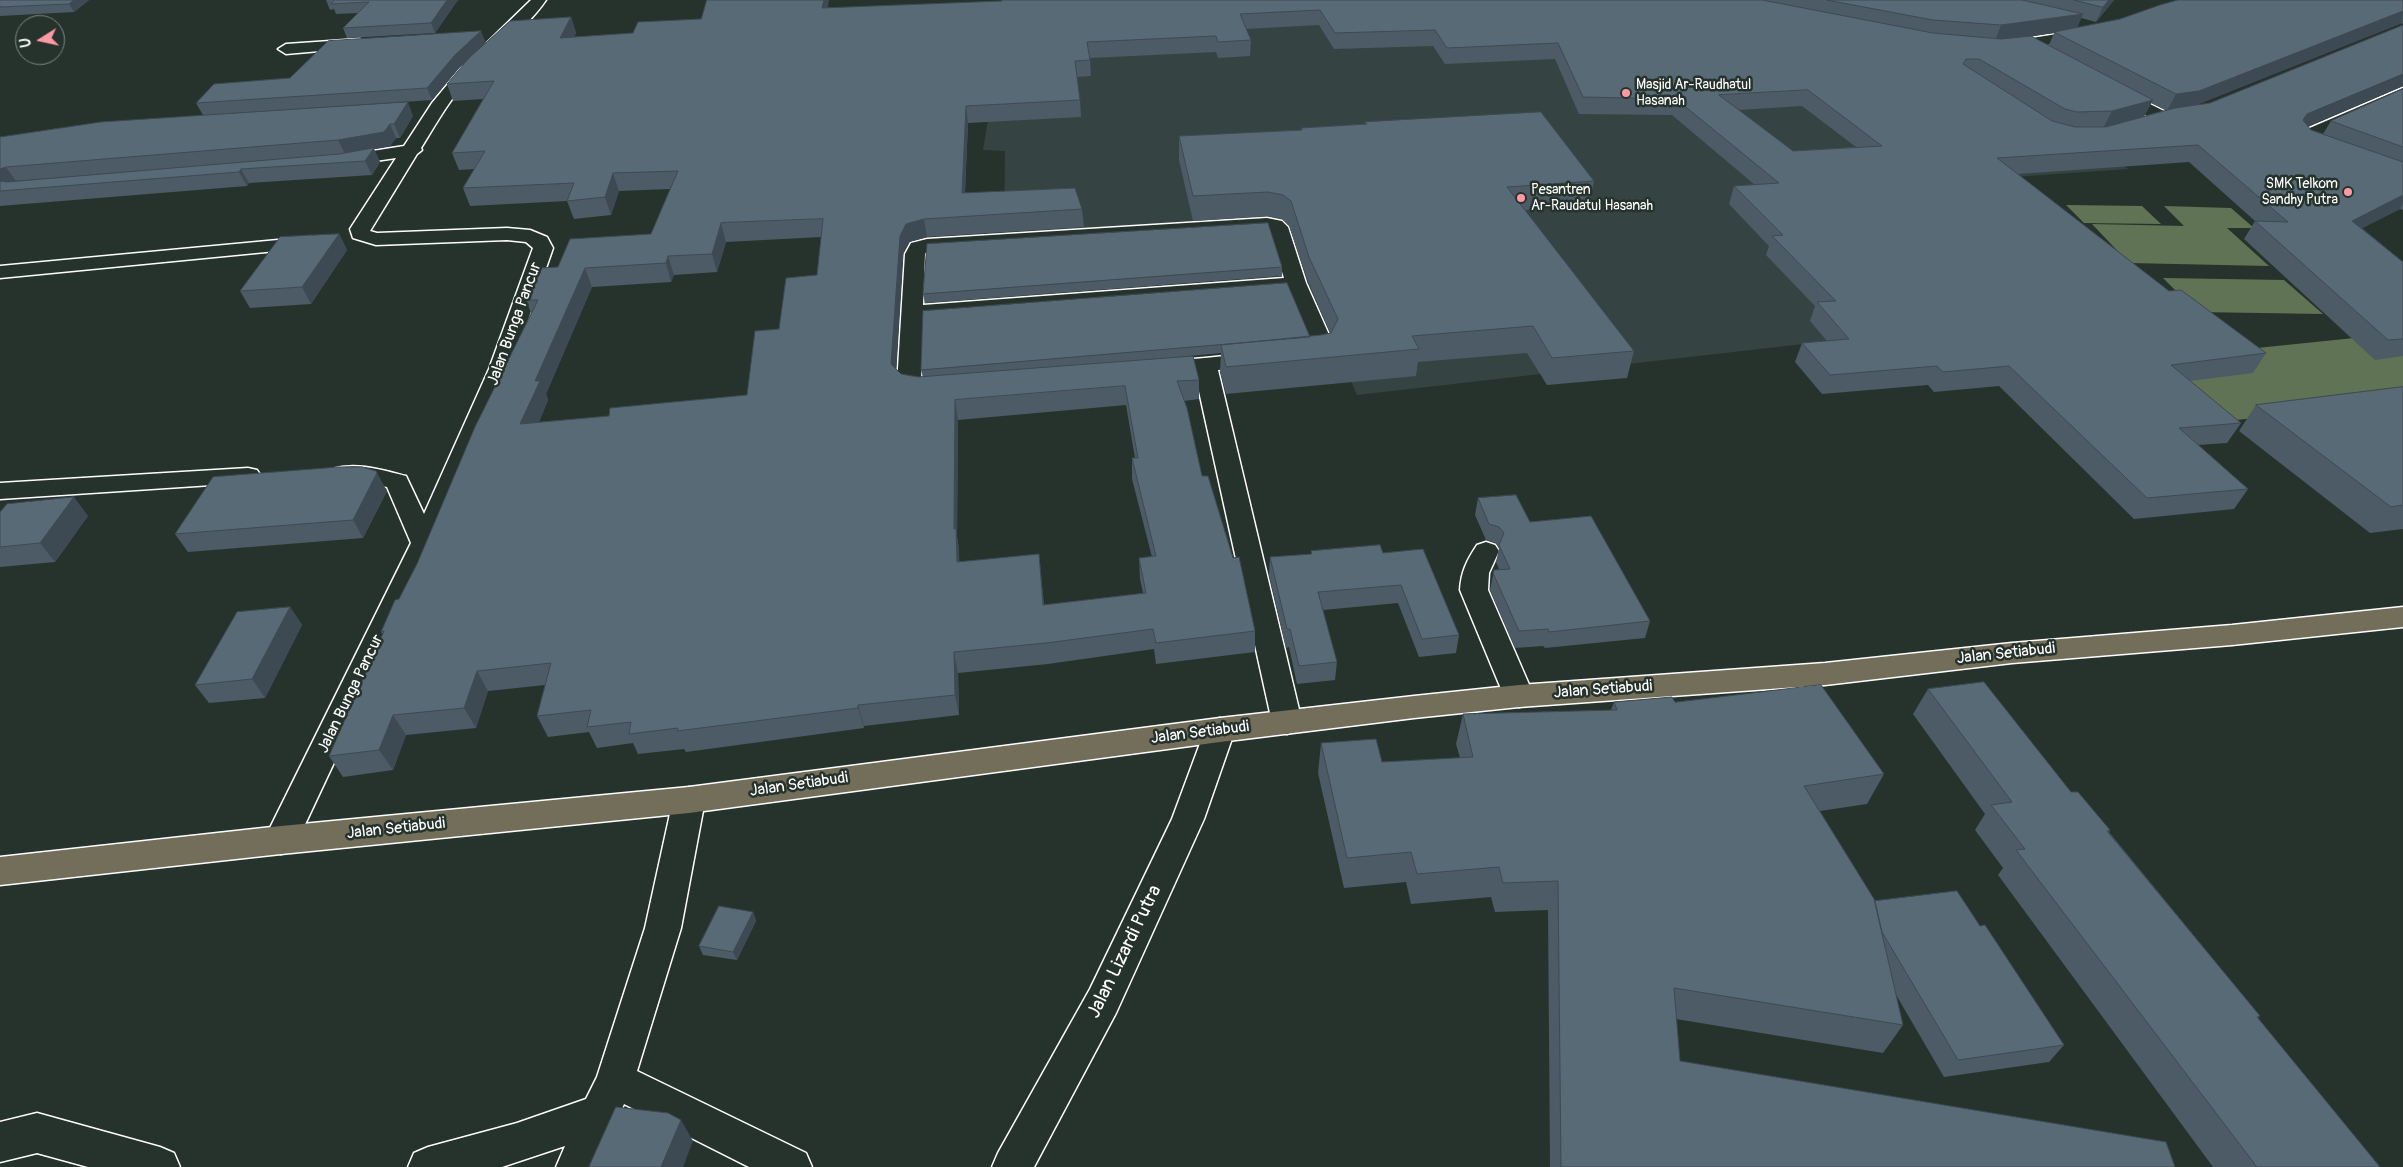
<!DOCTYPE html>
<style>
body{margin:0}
#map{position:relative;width:2403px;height:1167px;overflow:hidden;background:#26332d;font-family:Pangolin,sans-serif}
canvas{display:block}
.north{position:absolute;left:15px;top:15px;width:50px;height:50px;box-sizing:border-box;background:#26332d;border:1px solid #7d8581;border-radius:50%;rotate:260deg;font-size:14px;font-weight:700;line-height:20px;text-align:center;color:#fff}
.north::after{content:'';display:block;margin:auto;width:18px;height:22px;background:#ff9aa2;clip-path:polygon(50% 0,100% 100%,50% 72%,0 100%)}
</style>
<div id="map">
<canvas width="2403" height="1167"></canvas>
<div class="north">U</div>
</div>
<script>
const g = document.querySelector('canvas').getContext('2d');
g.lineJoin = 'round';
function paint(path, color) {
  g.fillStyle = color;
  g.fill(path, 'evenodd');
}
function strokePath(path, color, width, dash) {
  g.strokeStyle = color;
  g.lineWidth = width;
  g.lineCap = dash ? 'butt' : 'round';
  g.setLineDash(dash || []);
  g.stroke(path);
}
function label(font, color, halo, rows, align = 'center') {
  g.font = font + ' Pangolin,sans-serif';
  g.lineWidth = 5;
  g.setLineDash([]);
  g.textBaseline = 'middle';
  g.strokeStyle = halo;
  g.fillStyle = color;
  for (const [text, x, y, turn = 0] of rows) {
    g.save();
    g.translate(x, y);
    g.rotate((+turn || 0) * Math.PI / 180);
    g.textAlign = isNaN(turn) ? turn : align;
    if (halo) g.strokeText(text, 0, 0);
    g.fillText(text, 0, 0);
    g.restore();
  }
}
paint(new Path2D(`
 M1264,0L1917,50L2129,169L2013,177L2162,303L1357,395L1284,220L1004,232L1005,151L983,150L1007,9Z`), '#354443');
paint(new Path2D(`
 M2066,205L2142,206L2161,224L2084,223Z
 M2164,206L2231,208L2254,228H2227L2269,266L2129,263L2092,224L2184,226Z
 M2163,278L2284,280L2323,314L2197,312Z
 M2403,333V402L2227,421L2150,359Z`), '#607355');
const street = new Path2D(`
 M531,0H546C527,28 497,49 474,73C452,95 437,122 421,148L422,150L417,154L370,231L377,233L507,228L530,230L547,237L553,248L511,369L437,543L293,850L281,854L269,850L264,840L411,543L387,487C368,482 350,484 332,479L328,474L332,469C357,462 382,470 406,476L424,514L489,369L533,248L526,242L507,240L376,245L353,238L350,229L396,158L341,166L335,165L332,161L335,157L341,156L404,146L432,103L461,68Z
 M2088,29L2096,34L2093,37L2007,52L1999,47L2007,42Z
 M360,39L368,44L365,47L286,54L278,49L286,44Z
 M2114,86L2170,114L2173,118L2170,122H2158L2108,94L2106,91L2108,88Z
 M2403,88V99L2316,138L2330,143L2333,147L2330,151C2318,154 2302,147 2295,137L2298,133Z
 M1267,218L1282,221L1288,227L1306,283L1334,346L1327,358L1319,360L1218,370L1302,722L1298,730L1287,734L1276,730L1272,722L1195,373L921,395L905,392L897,384L905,254L911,243L927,239ZM1267,230H1269L1284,278L923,305L925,254L927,251ZM1288,290L1312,347L1205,358L921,381L923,318Z
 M310,237L317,239L320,243L317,247L0,278V266Z
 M248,468L257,470L261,476L257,482L0,499V483Z
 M1486,542L1495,545L1499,551L1489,573L1488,590L1534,696L1530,704L1519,707L1508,704L1504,696L1460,590C1461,572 1467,560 1477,545Z
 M1220,718L1231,722L1235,730L1204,819L1116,1013L1034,1167H992L998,1153L1090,989L1172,819L1205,730L1209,722Z
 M689,787L700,791L705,800L681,928L637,1071L806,1153L812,1167H749L624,1104L597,1167H556L565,1146L502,1167H408L414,1153L428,1147L517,1123L586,1099L597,1077L645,928L673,800L678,791Z
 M37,1113L160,1147L174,1153L180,1167H88L37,1153L0,1162V1122Z`);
const primary = new Path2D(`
 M2403,607V627L2232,645L2012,663L1825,685L1519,707L1414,718L1220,742L689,813L281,854L0,885V857L281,826L689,787L1220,718L1414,696L1519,685L1825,663L2012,643L2232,625Z`);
strokePath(street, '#fff', 3);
strokePath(primary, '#fff', 3);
paint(street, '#26332d');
paint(primary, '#726e59');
paint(new Path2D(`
 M0,0H89L74,12L0,16Z
 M326,0H458L435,33L347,38L343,28L358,13L336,14L334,9L330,10Z
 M1002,0H2114L2096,22L2081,18L2077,28L2403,0V24L2402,23L2196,105L2308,127L2311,130L2323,134L2331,121L2403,89V210L2400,209L2362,228L2403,262V356L2375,360L2244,239L2255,221L2189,162L2018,174L2169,291L2266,353L2253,373L2190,381L2241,423L2227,443L2198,445L2248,489L2234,509L2134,519L1999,386L1934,392L1928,385L1822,394L1795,362L1802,343L1827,341L1810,321L1815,306L1766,255L1769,246L1729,204L1734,186L1755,185L1672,115L1579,114L1555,59L1445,64L1433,46L1334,49L1319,25L1246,29L1251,40L1250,56L1218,58L1216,52L1090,58L1091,76L1077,77L1080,100L1081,117L968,123L965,193L1082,209L1084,227L927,237L909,242L903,254L896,369L901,374L918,377H923L921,370L1310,337L1321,335L1330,333L1308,282L1289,226L1282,219L1267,216L1193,221L1179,160V136L1301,130V128L1365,124V122L1594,181L1589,206L1525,210L1634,351L1627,378L1547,385L1527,353L1418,362L1416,376L1226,394L1220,372L1221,353L1178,357L1199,380V399L1184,401L1202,476L1255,631V652L1156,664L1154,649L1048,664L958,673L959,715L864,726V728L686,752L684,749L638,754L633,743L597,748L589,732L548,737L537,716L545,685L488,691L476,728L406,735L393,770L343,777L329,756L383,635L381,632L399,599L417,564L531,313L526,300L558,267L651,234L670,189L619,191L611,215L574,219L567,201L470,206L463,188L474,169L459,170L452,153L483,99L453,101L447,84L481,48L460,67L432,100L331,107L413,116L400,138H396L390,146L374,149L380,162L372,175L249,183L247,186L0,206V137L203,115L196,103L290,78L486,43L571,17L576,33L574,37L633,33L701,19L828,8L1002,1ZM2054,33L2049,45L2029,36ZM2151,103L2166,110L2144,116ZM1802,106L1856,147L1793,151L1739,110ZM118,173L14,182L16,181ZM821,237L817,275L779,329L747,395L609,416L539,422L548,400L546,394L592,287L671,282L674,275L717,272L726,242ZM1126,405L1135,458H1132V479L1152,557L1139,558L1140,579L1143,593L1044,605L1041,574L959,561V549L957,537L958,420Z
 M339,234L347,250L311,304L250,308L240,291Z
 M1282,267V276L925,303L923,294Z
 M2403,387V529L2370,533L2239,431L2256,405Z
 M387,491L363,538L188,552L175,534Z
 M1478,498L1530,522L1650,621L1645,638L1545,648L1543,646L1515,648L1490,590L1494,570L1499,569L1496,562L1499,548L1496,543L1486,540L1475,515Z
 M0,512L88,516L55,562L0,567Z
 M1311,551L1383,553L1459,635L1456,653L1419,657L1398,603L1323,610L1337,662L1335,680L1297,684L1289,647L1286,648L1269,575L1270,557L1311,554Z
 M290,607L302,625L265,698L209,703L195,685Z
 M1928,689L2071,792L2110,830L2109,832L2260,1016L2258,1018L2380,1167H2213L1998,875L2003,868L1975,830L1985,814L1913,714Z
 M1614,702H1675L1884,774L1867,804L1820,811L1875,901L1980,926L2064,1045L2049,1062L1944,1077L1895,993L1903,1025L1883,1053L1676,1019L1680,1061L2175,1167H1550L1548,910L1495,912L1491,897L1411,904L1406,882L1344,888L1318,773L1321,743L1382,762L1460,758L1456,744L1463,714L1611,710Z
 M753,912L756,921L737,960L703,955L699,946Z`), '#4c5b65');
paint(new Path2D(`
 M74,0H89L74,12L69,4Z
 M447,0H458L435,33L431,23Z
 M824,0H829L825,24L822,8Z
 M2109,0H2114L2096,22L2103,7Z
 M2403,11L2402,23L2190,107L2167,111L2176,94Z
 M2083,14L2076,30L2054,32V33L1995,41L2001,25Z
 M571,17L576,33L565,54L560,38Z
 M481,31L486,43L460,67L432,100L427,88L455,55Z
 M2403,74V86L2297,131L2303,120L2307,114Z
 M2153,100L2144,117L2103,128L2112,111Z
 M408,102L413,116L400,138L394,124Z
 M966,106L968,123L964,211L962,193Z
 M390,124L396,138L390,146L374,149L380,162L372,175L365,161L345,154L338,140Z
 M6,167L16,181L8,183L5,190L8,195L0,182V169Z
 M241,169L249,183L247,186L239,172Z
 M613,173L619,191L611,215L605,197Z
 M2403,195V203L2400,209L2341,239L2352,221Z
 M924,219L927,237L909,242L903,254L895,384L891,364L900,236L906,224Z
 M721,223L726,242L717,272L712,254Z
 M339,234L347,250L311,304L302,287Z
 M668,256L674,275L671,282L666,263Z
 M585,268L592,287L546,394L548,400L529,444L520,424L535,381Z
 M955,400L958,420L957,537L959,549L960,582L957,562L954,529Z
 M376,471L387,491L363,538L353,520Z
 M74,497L88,516L55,562L40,543Z
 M1039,554L1041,574L1045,626L1043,605Z
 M290,607L302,625L265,698L252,679Z
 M954,652L958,673L959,715L955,695Z
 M477,671L488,691L476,728L464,708Z
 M858,705L864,726V728L858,708Z
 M393,715L406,735L393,770L379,750Z
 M753,912L756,921L737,960L733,952Z
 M681,1120L693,1141L683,1167H661Z`), '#3e4a53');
const building = new Path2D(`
 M0,0H74L69,4L0,7Z
 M335,0H447L431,23L343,28L369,2L331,4Z
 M707,0H824L822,8L1002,1V0H1762L1933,33L2001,39L2031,36L2153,100L2112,111L2077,112L2065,109L1979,59H1966L1963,64L2052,121L2075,127H2106L2175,108L2210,103L2403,25V74L2307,114L2303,120L2311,130L2403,162V195L2352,221L2403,262V339L2388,340L2255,221L2288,222L2198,145L1997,158L2169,291L2181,290L2266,353L2171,365L2241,423L2179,428L2248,489L2147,498L2009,366L1943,372L1937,366L1830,375L1802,343L1849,339L1817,302L1836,301L1772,236L1783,235L1734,186L1779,183L1676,99L1583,97L1558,43L1447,48L1435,30L1335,33L1320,10L1240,14L1251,40L1218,42L1216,36L1087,42L1090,60L1075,61L1080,100L966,106L962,193L1075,188L1082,209L924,219L906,224L900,236L891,364L901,374L918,377L1193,356L1199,380L1177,381L1187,408L1202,476H1208L1233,558L1239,557L1255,631L1156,643L1153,629L1046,643L954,652L955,695L858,705V708L677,731L678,728L629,734L631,722L587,727L591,710L537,716L551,663L477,671L464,708L393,715L379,750L329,756L384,631L381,632L395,600L399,599L417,564L475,427L538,300H526L541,268L558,267L570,239L651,234L678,171L613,173L605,197L567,201L574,183L463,188L485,151L452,153L494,81L447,84L469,58L510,21L571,17L560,38L633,33L638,22L701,19ZM1808,90L1882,146L1793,151L1719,95ZM823,219L817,275L786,278L779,329L755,331L747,395L610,408L609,416L520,424L540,381H535L585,268L666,263L668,256L712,254L721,223ZM1125,386L1138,458H1132L1156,556L1139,558L1146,593L1043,605L1039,554L957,562L956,528L954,529L955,400Z
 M1827,0H2022L2083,14L2001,25L1933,20Z
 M2074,0H2109L2103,7Z
 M2178,0H2403V11L2199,91L2176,94L2054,32L2120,19L2160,5Z
 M481,31L455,55L427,88L196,103L214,84L290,78L328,41Z
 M2403,89V147L2331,121Z
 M408,102L394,124H390L384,132L338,140L6,167L0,169V137L101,122Z
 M1541,112L1594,181L1507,187L1634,351L1552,358L1533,326L1412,336L1419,349L1226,367L1221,345L1321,335L1331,333L1338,319L1309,257L1291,201L1283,195L1268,192L1193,196L1179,136L1302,130L1301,128L1367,124L1365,122Z
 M374,148L365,161L241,169L239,172L0,191V181L7,182L339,154Z
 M1268,223L1282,267L923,294L927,244Z
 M339,234L302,287L240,291L280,237Z
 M1287,283L1310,337L921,370L923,311Z
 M2403,387V505L2391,507L2256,405Z
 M339,467H362L376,471L377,473L353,520L175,534L213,477Z
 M1516,495L1530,522L1591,516L1650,621L1549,632L1548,629L1519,631L1493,573L1494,570L1510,569L1499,545L1504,533L1499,527L1489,524L1478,498Z
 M74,497L40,543L0,547V512L7,504Z
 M1380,545L1383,553L1423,549L1459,635L1422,639L1401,585L1318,592L1337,662L1299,666L1290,629H1287L1270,557L1312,554L1311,551Z
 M290,607L252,679L195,685L237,612Z
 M1984,682L2071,792H2078L2110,830L2107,831L2260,1016L2257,1017L2380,1167H2257L2016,850L2025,849L1991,805L2012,802L1928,689Z
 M1821,685L1884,774L1804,786L1874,899L1903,1025L1674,988L1680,1061L2166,1142L2175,1167H1561L1558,881L1503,883L1499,867L1417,874L1411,852L1347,858L1321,743L1376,739L1382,762L1473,757L1463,714L1617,710L1614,702L1672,697L1675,702Z
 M1957,891L1980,926L1985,925L2064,1045L1958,1060L1882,932L1875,901Z
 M719,906L753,912L733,952L699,946Z
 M616,1107L668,1113L681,1120L661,1167H589Z`);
paint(building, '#586a76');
strokePath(building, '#3e4a53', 1);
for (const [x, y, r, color] of [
 [1626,93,5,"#ff9aa2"],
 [2348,192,5,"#ff9aa2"],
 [1521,198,5,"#ff9aa2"]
]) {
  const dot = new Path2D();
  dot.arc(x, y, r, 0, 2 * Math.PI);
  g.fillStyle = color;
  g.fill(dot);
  strokePath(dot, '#26332d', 2);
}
label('14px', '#fff', '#26332d', [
 ["Masjid Ar-Raudhatul",1636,85],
 ["Hasanah",1636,101],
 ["SMK Telkom",2338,184,"right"],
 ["Sandhy Putra",2338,200,"right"],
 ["Pesantren",1531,190],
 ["Ar-Raudatul Hasanah",1531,206]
], 'left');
label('16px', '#fff', '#26332d', [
 ["Jalan Bunga Pancur",515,324,-70],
 ["Jalan Setiabudi",2006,654,-6],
 ["Jalan Setiabudi",1603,690,-4],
 ["Jalan Bunga Pancur",351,694,-64],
 ["Jalan Setiabudi",1200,733,-7],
 ["Jalan Setiabudi",799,785,-8],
 ["Jalan Setiabudi",396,829,-6]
]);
label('19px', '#fff', '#26332d', [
 ["Jalan Lizardi Putra",1125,952,-64]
]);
</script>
